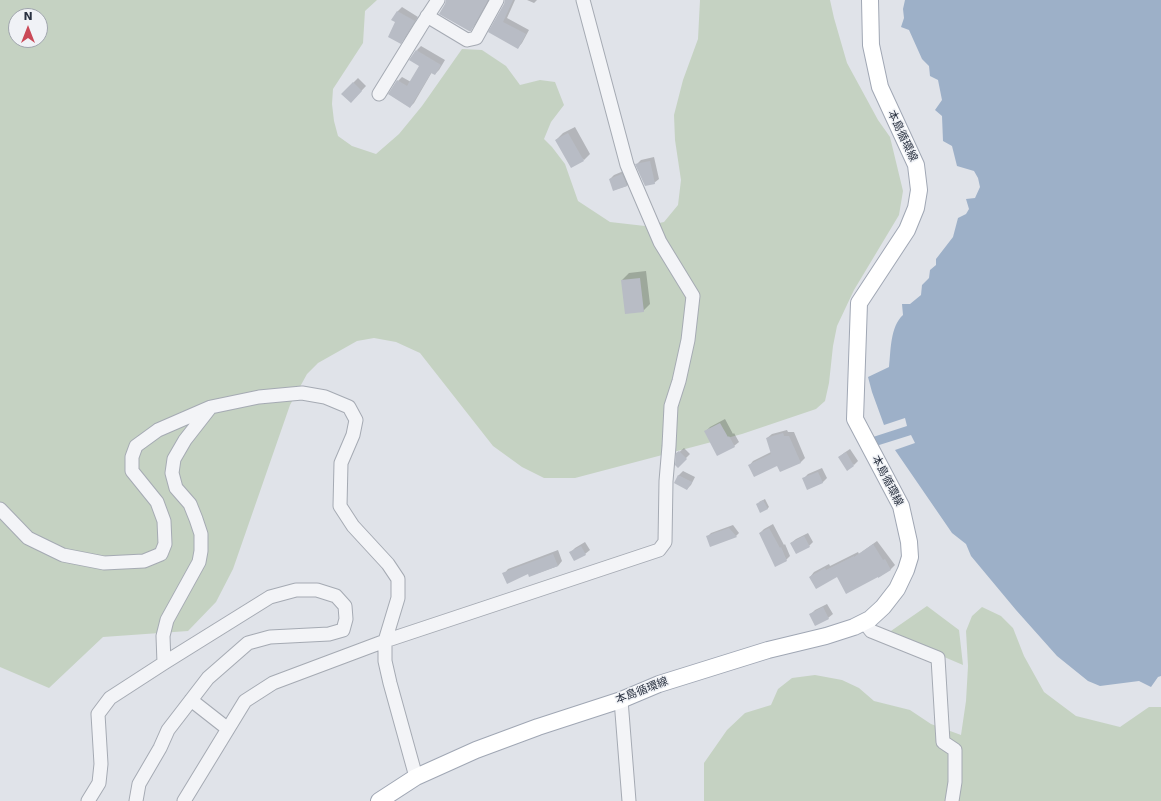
<!DOCTYPE html>
<meta charset="utf-8">
<style>
body{margin:0}
#map{position:relative;width:1161px;height:801px;overflow:hidden;background:#e0e3e9;font-family:"DejaVu Sans",sans-serif}
canvas{display:block}
.north{position:absolute;left:8px;top:8px;width:40px;height:40px;box-sizing:border-box;background:#f0f2f6;border:1px solid #a0a5ad;border-radius:50%;rotate:0deg;font-size:11px;font-weight:700;line-height:16px;text-align:center;color:#293140}
.north::after{content:'';display:block;margin:auto;width:14px;height:18px;background:#ca4957;clip-path:polygon(50% 0,100% 100%,50% 72%,0 100%)}
</style>
<div id="map">
<canvas width="1161" height="801"></canvas>
<div class="north">N</div>
</div>
<script>
const g = document.querySelector('canvas').getContext('2d');
g.lineJoin = 'round';
function paint(path, color) {
  g.fillStyle = color;
  g.fill(path, 'evenodd');
}
function strokePath(path, color, width, dash) {
  g.strokeStyle = color;
  g.lineWidth = width;
  g.lineCap = dash ? 'butt' : 'round';
  g.setLineDash(dash || []);
  g.stroke(path);
}
function label(font, color, halo, rows, align = 'center') {
  g.font = font + ' "DejaVu Sans","Noto Sans JP",sans-serif';
  g.lineWidth = 3;
  g.setLineDash([]);
  g.textBaseline = 'middle';
  g.strokeStyle = halo;
  g.fillStyle = color;
  for (const [text, x, y, turn = 0] of rows) {
    g.save();
    g.translate(x, y);
    g.rotate((+turn || 0) * Math.PI / 180);
    g.textAlign = isNaN(turn) ? turn : align;
    if (halo) g.strokeText(text, 0, 0);
    g.fillText(text, 0, 0);
    g.restore();
  }
}
paint(new Path2D(`
 M0,0H377L365,11L363,43L333,89L332,104L334,121L338,136L352,146L376,154L399,134L422,106L462,49L482,50L506,66L520,85L540,80L555,82L564,105L551,122L544,139L552,147L565,164L578,201L610,222L645,226L664,222L678,205L681,180L675,140L674,115L683,80L698,39L700,0H830L834,18L847,63L878,120L890,137L903,191L899,215L854,290L837,326L833,346L829,383L825,401L816,409L742,434L575,478H544L522,467L493,446L420,353L396,342L374,338L357,341L318,363L307,374L290,405L233,569L216,602L188,631L103,637L49,688L0,667ZM16,16H40V40H16Z
 M927,606L959,630L963,665L888,633Z
 M982,607L1001,616L1013,628L1024,656L1044,692L1076,716L1120,727L1149,707H1161V801H704V763L727,730L745,713L771,705L778,689L792,678L815,675L842,680L859,688L874,701L910,710L931,724L961,735L966,701L968,666L966,631L972,616Z`), '#c5d2c2');
paint(new Path2D(`
 M905,0H1161V676L1158,677L1151,687L1139,681L1100,686L1088,681L1057,656L1016,610L971,556L966,544L952,533L895,450L915,443L911,435L876,446L873,437L907,426L905,418L884,425L872,392L868,377L889,367C891,350 890,327 903,315L902,304H910L921,295L922,285L929,278L930,270L936,265V259L953,237L958,218L966,214L969,209L966,199L975,198L980,187L978,178L974,171L957,166L952,146L943,141L942,116L935,110L942,100L938,80L930,76L929,66L922,59L909,30L901,27L904,18L903,9Z`), '#9db0c8');
paint(new Path2D(`
 M446,0H489L475,25L470,30L446,5Z
 M506,0H515L507,18L529,30L522,43L518,48L490,32L505,4Z
 M527,0H537L534,3Z
 M402,7L418,17L405,38L401,42L396,22L393,20L398,11Z
 M421,46L445,60L439,70L435,74L432,72L414,103L410,107L398,81L402,77L411,82L421,66L417,50Z
 M358,78L366,86L351,102L342,94Z
 M575,127L590,154L584,160L556,140L563,133Z
 M654,157L659,179L654,183L637,164L641,160Z
 M626,170L631,181L627,186L614,190L610,179L614,175Z
 M646,271L650,304L643,311L622,280L629,273Z
 M725,419L733,434L734,433L739,442L734,446L706,431L710,427Z
 M787,430L788,432H794L805,458L801,462L780,471L778,464L749,466L753,461L771,452L767,438L772,434Z
 M684,448L690,454L678,466L677,454Z
 M850,449L858,461L854,465L839,457L844,453Z
 M822,468L827,478L822,483L803,479L808,474Z
 M683,471L695,477L691,485L687,489L675,482L679,475Z
 M765,499L769,507L767,509L759,502Z
 M773,524L784,545L785,544L790,556L786,560L760,533L764,529Z
 M733,525L739,533L736,536H708L711,533Z
 M808,533L813,542L809,546L791,543L796,539Z
 M877,541L895,565L891,569L879,577L838,576L810,577L814,572L829,564L830,566L858,552L859,554Z
 M585,542L590,550L585,554L571,552L575,548Z
 M558,550L562,561L558,566L530,576L529,573L504,574L508,569Z
 M827,604L833,614L828,618L811,614L815,610Z`), '#0003');
paint(new Path2D(`
 M446,0H488L471,31H469L439,14L445,4Z
 M505,0H513L503,22L526,34L518,49L488,32L504,4Z
 M397,11L415,21L401,44L388,37L395,22L391,20Z
 M416,50L441,65L435,75L431,73L410,108L388,94L397,80L407,86L419,66L409,60Z
 M353,82L362,91L351,103L341,94Z
 M568,133L584,161L571,168L555,140Z
 M650,161L655,184L645,186L635,164Z
 M622,174L627,186L613,191L609,179Z
 M640,278L644,312L625,314L621,280Z
 M720,423L728,437L729,436L735,447L717,456L704,431Z
 M783,433L784,436H789L801,463L780,472L777,466L754,477L748,465L771,454L766,438Z
 M679,451L687,459L678,468L675,465L676,453Z
 M846,452L854,466L847,471L838,457Z
 M818,472L823,483L807,490L802,478Z
 M678,475L692,482L687,490L674,483Z
 M763,500L768,509L760,513L756,504Z
 M729,528L737,537L710,547L706,536Z
 M769,528L780,548L781,547L787,561L775,567L759,533Z
 M804,536L810,547L796,554L790,543Z
 M873,544L883,560L885,559L891,570L878,578V577L846,594L837,577L816,589L809,577L825,568L826,570L854,556V557Z
 M581,546L586,555L574,561L569,552Z
 M553,554L558,566L529,577L528,574L507,584L502,573Z
 M823,607L829,619L815,626L809,614Z`), '#b8bcc5');
const minor = new Path2D(`
 M427,16L467,40L476,38L497,0
 M379,94L421,26L438,0
 M0,509L28,538L63,555L104,563L144,561L161,554L165,544L164,521L157,502L132,471V457L136,446L158,430L211,407L259,397L302,393L325,397L349,407L356,420L353,435L341,463L340,506L353,526L388,564L398,579V598L385,641V661L390,683L416,777
 M864,622L871,631L938,658L943,742L955,750V782L952,801
 M164,663L163,636L167,620L199,562L201,551V534L196,519L190,504L176,488L172,473L174,459L185,440L210,408
 M191,700L228,729
 M621,700L629,801
 M88,801L99,783L101,764L98,714L110,698L164,663L270,597L296,590H317L336,596L345,606L346,619L343,630L329,634L270,637L248,643L208,678L168,730L160,748L139,784L136,801
 M184,801L245,701L273,683L385,641L659,550L665,542L666,481L669,446L671,406L679,381L688,340L693,296L660,242L627,165L583,0`);
const major = new Path2D(`
 M379,801L416,777L476,750L538,727L621,700L659,684L768,650L826,636L854,627L870,619L883,607L897,589L906,570L910,557L909,542L901,506L855,419L859,303L907,230L916,208L919,190L916,165L880,87L871,45L870,0`);
strokePath(minor, '#a5aab3', 15);
strokePath(major, '#a0a7b4', 18);
strokePath(minor, '#f3f4f7', 13);
strokePath(major, '#fff', 16);
label('11px', '#293140', '#f0f2f6', [
 ["本島循環線",902,136,65],
 ["本島循環線",887,481,63],
 ["本島循環線",642,691,-21]
]);
</script>
